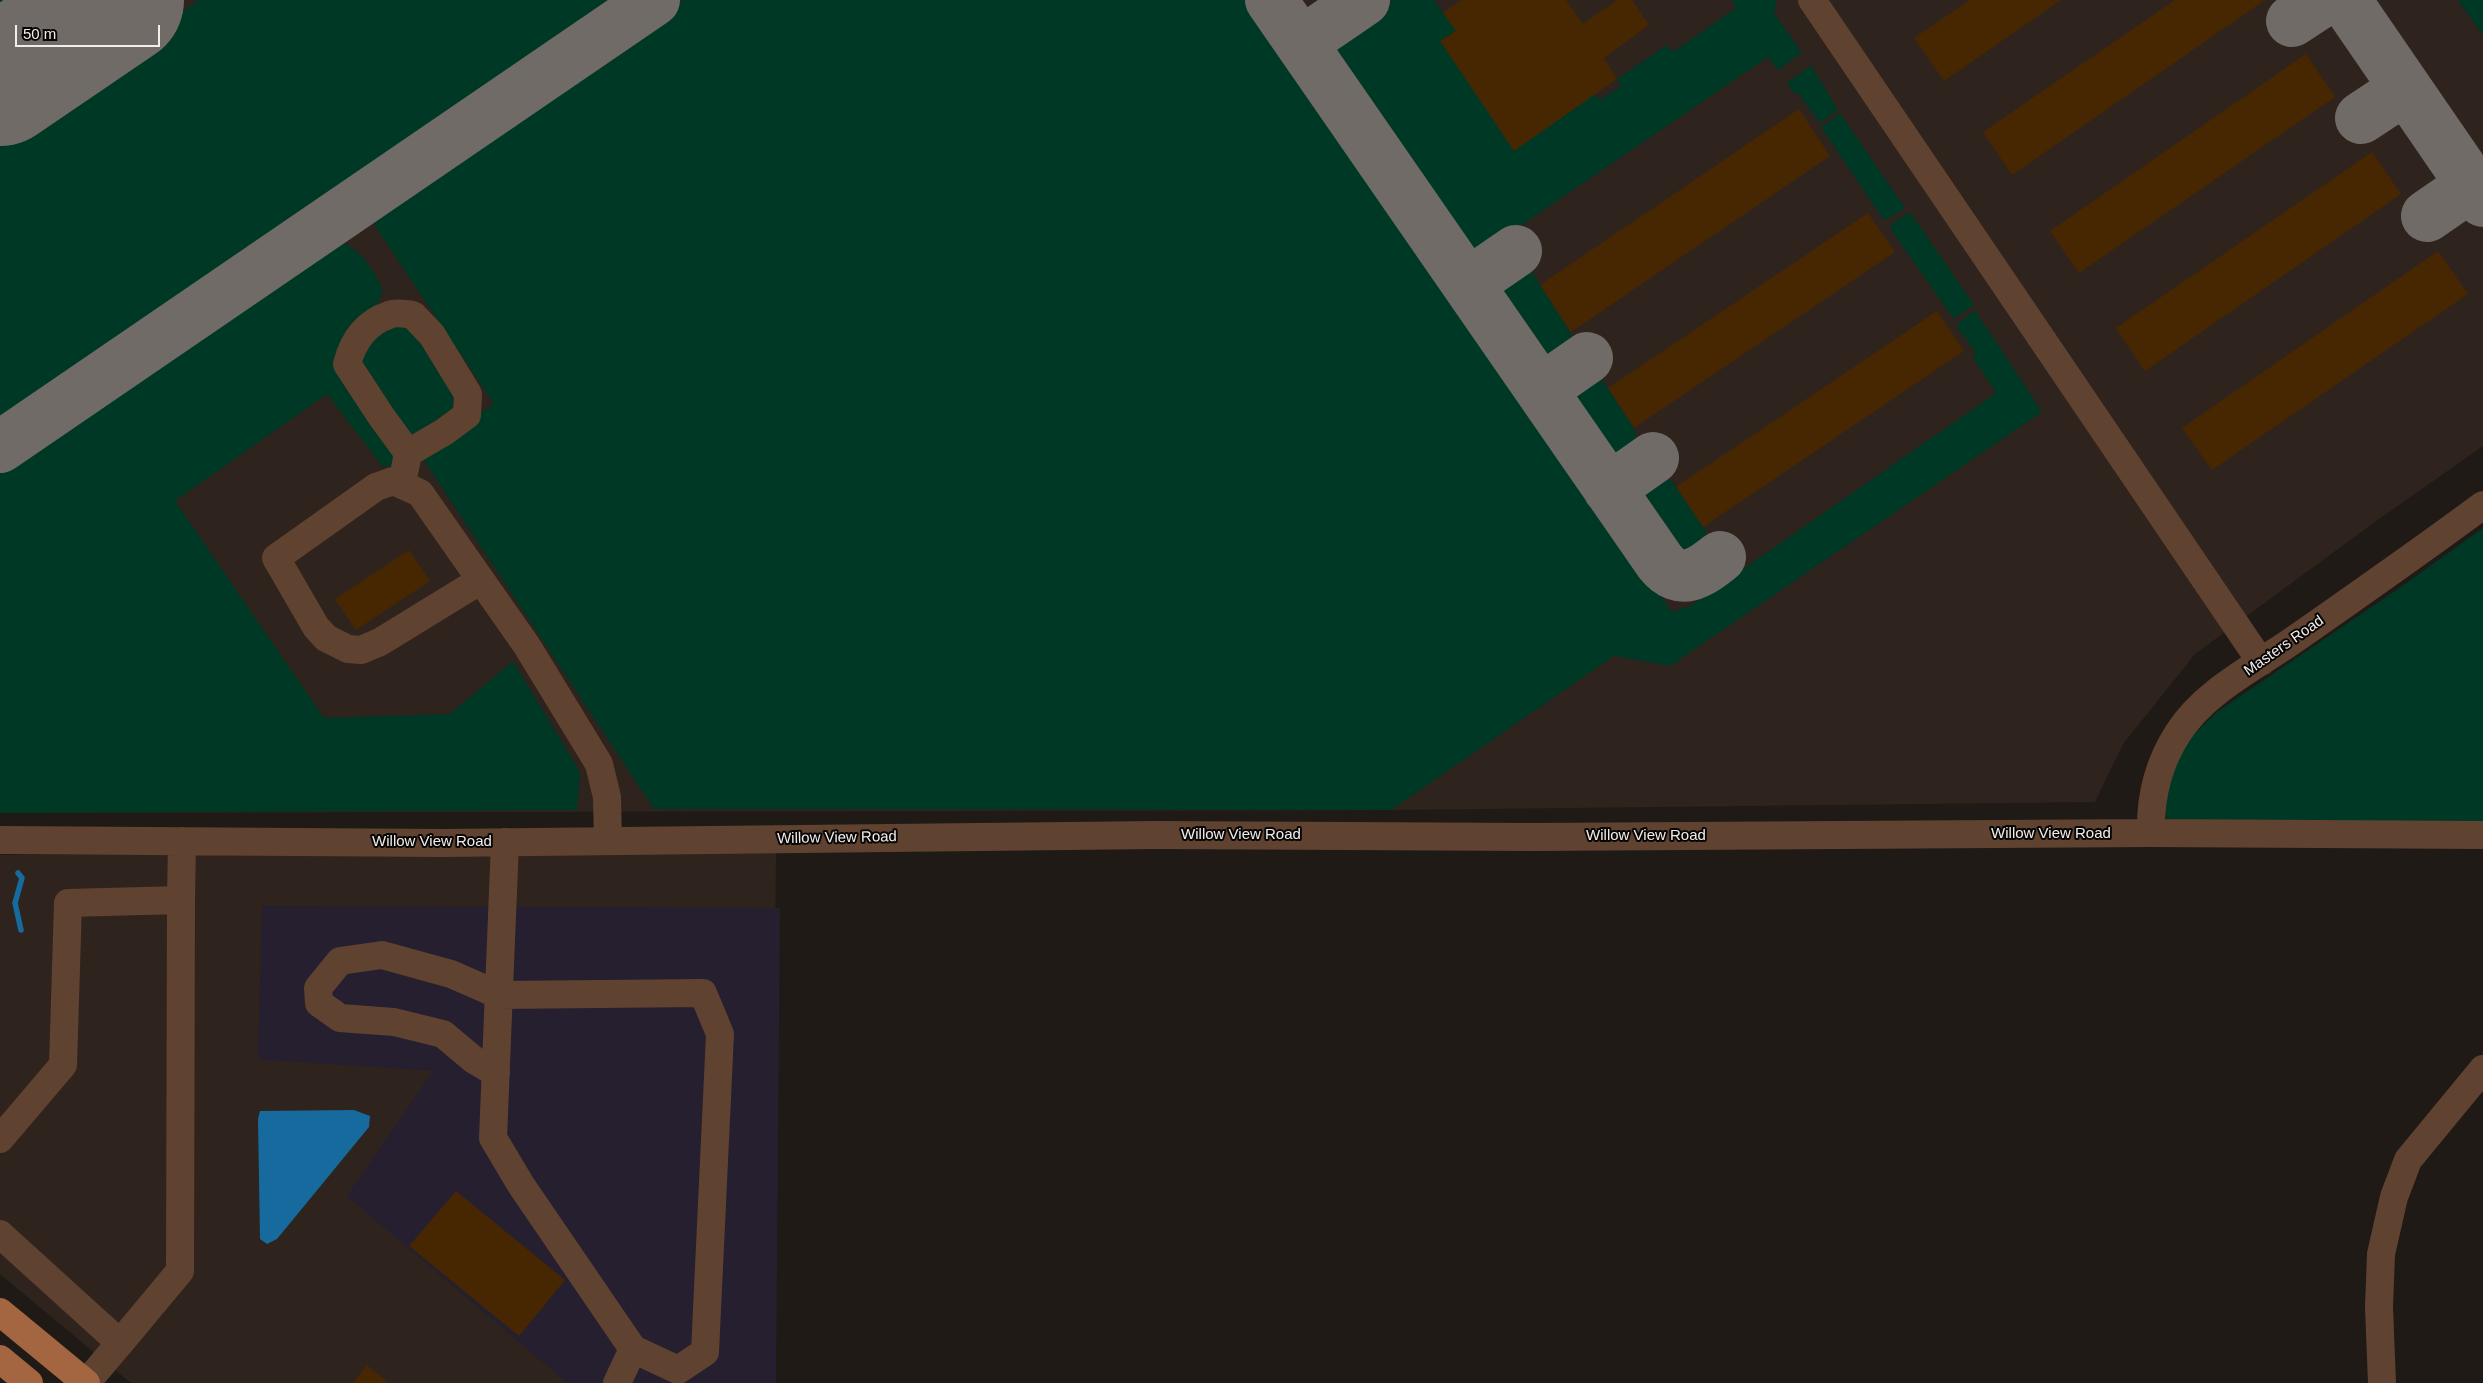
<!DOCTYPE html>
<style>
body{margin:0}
#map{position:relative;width:2483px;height:1383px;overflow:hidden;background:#201a16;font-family:Helvetica,sans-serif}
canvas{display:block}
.scale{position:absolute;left:15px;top:25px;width:145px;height:22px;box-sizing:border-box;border:2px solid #f2edeb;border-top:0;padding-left:6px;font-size:15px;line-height:18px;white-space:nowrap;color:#f2edeb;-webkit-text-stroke:4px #080605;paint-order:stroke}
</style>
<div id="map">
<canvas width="2483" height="1383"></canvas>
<div class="scale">50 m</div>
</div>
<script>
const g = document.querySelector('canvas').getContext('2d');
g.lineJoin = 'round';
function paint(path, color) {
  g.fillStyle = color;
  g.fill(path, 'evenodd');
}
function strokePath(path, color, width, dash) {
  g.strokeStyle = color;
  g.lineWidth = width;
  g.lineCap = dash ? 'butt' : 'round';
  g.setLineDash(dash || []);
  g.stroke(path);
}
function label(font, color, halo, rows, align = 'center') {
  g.font = font + ' Helvetica,sans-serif';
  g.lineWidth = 4;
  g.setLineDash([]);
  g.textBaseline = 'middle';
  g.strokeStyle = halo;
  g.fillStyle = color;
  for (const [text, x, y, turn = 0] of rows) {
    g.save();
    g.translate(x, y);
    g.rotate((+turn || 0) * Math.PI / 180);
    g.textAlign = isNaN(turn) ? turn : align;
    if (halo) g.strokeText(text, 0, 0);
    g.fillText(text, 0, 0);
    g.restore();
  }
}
paint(new Path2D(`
 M0,0H2458L2483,35V446L2372,524L2195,654L2123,744L2095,802L1391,810L0,813Z
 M776,852L771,1383H131L0,1274V855Z`), '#2f231d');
paint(new Path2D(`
 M262,906L780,908L776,1383H567L347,1196L433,1071L258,1059Z`), '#251f2f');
paint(new Path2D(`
 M0,0H43L0,30Z
 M199,0H621L0,426V136Z
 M684,0H1250L1672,612L1690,606L1996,393L1972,356L1976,353L1956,325L1975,310L2042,412L1670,666L1614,656L1391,810L654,809L419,453L494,404L375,226L376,219L383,206Z
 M1394,0H1434L1456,31L1440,41L1595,94L1600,100L1621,86L1617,79L1667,45L1673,52L1736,8L1731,0H1777L1774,13L1802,53L1778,70L1768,57L1488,248L1472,251L1464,246L1337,61V43L1342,35Z
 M2458,0H2483V35Z
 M1811,65L1838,110L1820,123L1797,92L1794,94L1787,83Z
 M1840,113L1905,208L1886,220L1883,219L1821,127Z
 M1910,212L1974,305L1954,319L1891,230V224Z
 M334,241C355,241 376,271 382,289C381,316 351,319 342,341L395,448L393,467L382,466L327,394L175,501L324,718L450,714L513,661L580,772L577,810L0,813V468Z
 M1525,271L1532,272L1572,335L1569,347L1557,357L1546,359L1538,354L1499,294L1500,285L1509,277Z
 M395,322L411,330L447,383L454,398L452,411L416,435L410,434L360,370V341Z
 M1591,377H1598L1603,381L1634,428L1638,445L1621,458L1609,456C1601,444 1564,403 1575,389C1579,384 1586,381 1591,377Z
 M1660,476L1673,482L1706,531L1705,544C1694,552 1688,557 1674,551L1641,503V488Z
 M2483,528V825L2168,823L2164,808L2165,783L2182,745L2217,712L2398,589Z`), '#003826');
paint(new Path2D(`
 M354,1110L370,1116L369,1127L277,1239L267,1244L260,1239L258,1119L260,1111Z`), '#166a9e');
strokePath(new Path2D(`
 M18,873L22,878L15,903L21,930`), '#166a9e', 5.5);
strokePath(new Path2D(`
 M1271,0L1660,562C1680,587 1700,573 1720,557
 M2345,0L2483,201
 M2292,21L2324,0
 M1301,43L1364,0
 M2361,118L2405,89
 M2427,216L2472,185
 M1468,284L1516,251
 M1541,390L1587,358
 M0,447L654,0
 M1609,489L1653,458`), '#716b68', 52);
strokePath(new Path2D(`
 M0,81L119,0`), '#716b68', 130);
paint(new Path2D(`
 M1461,0H1566L1583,24L1617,0H1632L1649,25L1604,58L1617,79L1514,151L1440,41L1456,31L1443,13Z
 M1970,0H2061L1944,81L1914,38Z
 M2175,0H2265L2012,175L1983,132Z
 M2306,54L2335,97L2079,273L2050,231Z
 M1799,109L1830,156L1571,332L1540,285Z
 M2372,152L2401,194L2145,371L2116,328Z
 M1868,213L1895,252L1634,428L1608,388Z
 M2438,251L2468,294L2212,470L2182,428Z
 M1937,311L1964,351L1703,527L1676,487Z
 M409,550L430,581L356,630L335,599Z
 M456,1191L565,1280L519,1336L409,1246Z
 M367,1365L388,1383H353Z`), '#462702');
strokePath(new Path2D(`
 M1812,0L2261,662
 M402,484L408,453L381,416L347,364C353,341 365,323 389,315C395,312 406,314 413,315L432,335L468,394L467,415L444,432L408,453
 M481,580L380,642L361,650L348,649L326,638L316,627L276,558L376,487L393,481L420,493L527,646L599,764L607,797L608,841
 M2151,833C2150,797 2158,764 2178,733C2205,691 2255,667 2295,639C2358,595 2421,551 2483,505
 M0,840L444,843L1157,835L1532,837L2151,833L2483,835
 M496,1073L474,1060L443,1034L394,1022L340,1018L319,1003L318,988L340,961L382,955L451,974L499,995L703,993L720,1034L705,1352L678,1370L633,1349L521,1185L493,1138L505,842
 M0,1139L63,1065L68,903L181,900L182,841
 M0,1234L120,1343L86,1383
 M120,1343L180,1271L181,900
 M617,1383L633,1349
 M2382,1383L2379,1307L2381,1254L2394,1197L2408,1160L2483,1069`), '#604230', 28);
strokePath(new Path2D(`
 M0,1312L86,1383
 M0,1359L29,1383`), '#a46641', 28);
label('15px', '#f2edeb', '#080605', [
 ["Masters Road",2284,646,-35],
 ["Willow View Road",2051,834],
 ["Willow View Road",1241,835],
 ["Willow View Road",1646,836],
 ["Willow View Road",837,838,-1],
 ["Willow View Road",432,842]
]);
</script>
